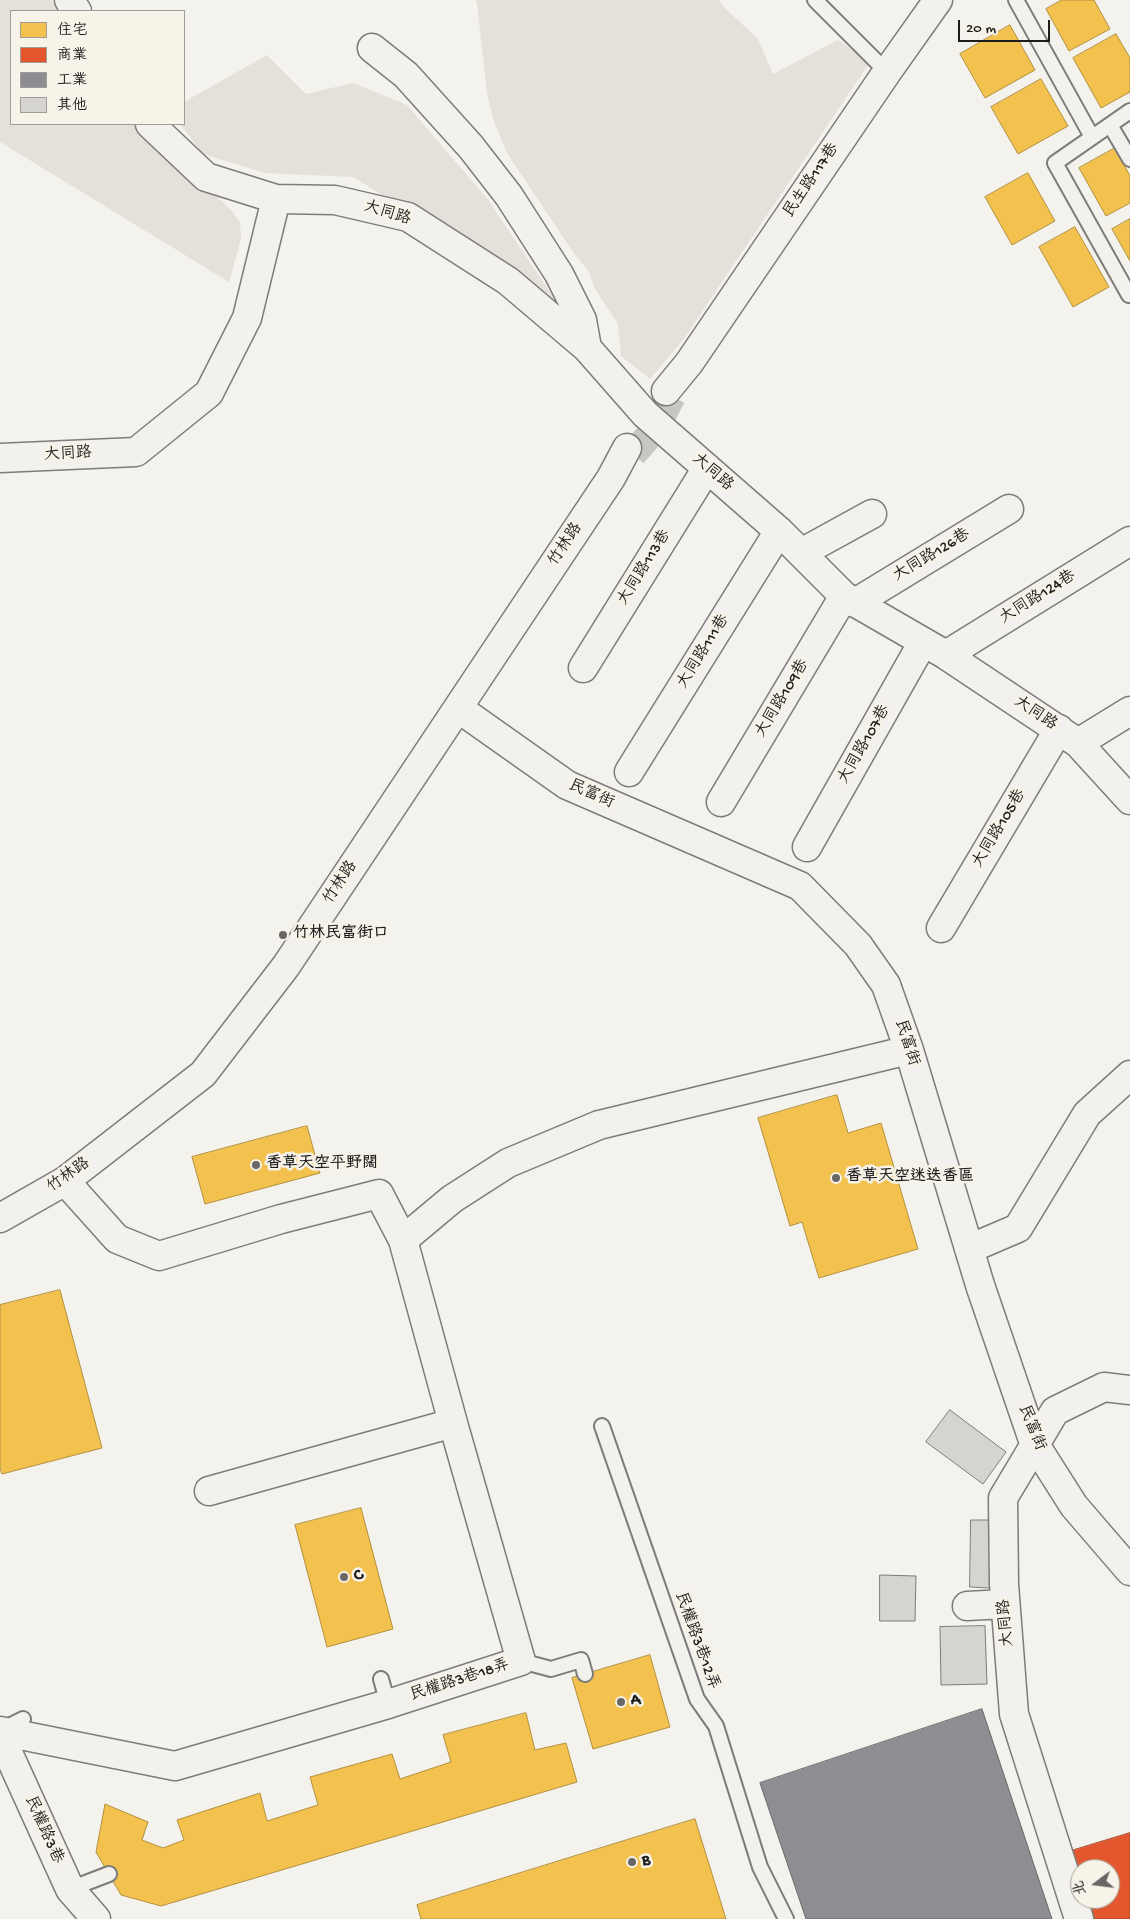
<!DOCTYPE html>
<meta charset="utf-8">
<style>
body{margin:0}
#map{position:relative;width:1130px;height:1919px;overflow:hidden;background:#f4f2ec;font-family:"Gochi Hand","LXGW WenKai TC",sans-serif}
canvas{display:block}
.legend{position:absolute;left:10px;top:10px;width:175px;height:115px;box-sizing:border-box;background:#f7f3e8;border:1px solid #9f9d96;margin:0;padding:6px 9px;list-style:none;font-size:15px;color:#1c1c1c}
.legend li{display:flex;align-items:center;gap:10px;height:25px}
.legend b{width:25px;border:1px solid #9f9d96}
.north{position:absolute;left:1070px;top:1859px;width:50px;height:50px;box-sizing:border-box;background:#f7f3e8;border:1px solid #9f9d96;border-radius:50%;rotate:255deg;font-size:14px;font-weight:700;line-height:20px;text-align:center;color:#1c1c1c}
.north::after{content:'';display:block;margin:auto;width:18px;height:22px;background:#686765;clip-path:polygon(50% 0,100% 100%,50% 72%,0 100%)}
.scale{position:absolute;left:958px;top:20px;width:92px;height:22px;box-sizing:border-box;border:2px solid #1c1c1c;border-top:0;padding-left:6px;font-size:15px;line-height:18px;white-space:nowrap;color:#1c1c1c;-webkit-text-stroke:4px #f7f3e8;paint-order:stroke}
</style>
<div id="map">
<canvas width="1130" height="1919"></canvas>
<ul class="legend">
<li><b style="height:14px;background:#f2c14e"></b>住宅</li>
<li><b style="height:14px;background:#e4572e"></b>商業</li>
<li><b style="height:14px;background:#8d8d92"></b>工業</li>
<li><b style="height:14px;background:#d5d4d0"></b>其他</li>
</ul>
<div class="north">北</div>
<div class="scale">20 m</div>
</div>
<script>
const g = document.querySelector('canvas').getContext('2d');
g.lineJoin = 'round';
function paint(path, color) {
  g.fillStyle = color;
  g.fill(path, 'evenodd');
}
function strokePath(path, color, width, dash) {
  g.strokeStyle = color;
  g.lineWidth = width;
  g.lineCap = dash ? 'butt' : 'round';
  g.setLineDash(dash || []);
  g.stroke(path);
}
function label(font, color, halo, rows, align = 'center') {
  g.font = font + ' "Gochi Hand","LXGW WenKai TC",sans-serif';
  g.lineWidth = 5;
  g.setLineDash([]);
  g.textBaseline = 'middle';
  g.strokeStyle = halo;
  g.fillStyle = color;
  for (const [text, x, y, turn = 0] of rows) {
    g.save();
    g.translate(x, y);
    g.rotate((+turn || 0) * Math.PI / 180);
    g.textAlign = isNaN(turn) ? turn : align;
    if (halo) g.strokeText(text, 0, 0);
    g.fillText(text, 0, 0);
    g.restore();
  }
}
paint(new Path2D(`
 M0,0H52L57,11H11V124H139L231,210L240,222L241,239L229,282L0,142Z
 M476,0H719L724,7L758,39L773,74L838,40L870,62L683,340L650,379L621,356L618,324L595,289L589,272L573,252L507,153L494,122L487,93L477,4Z
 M267,55L306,94L353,83L407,105L489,201L558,304L353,177L265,173L203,154L180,124H184V102Z`), '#e4e1da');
const homes = new Path2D(`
 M1062,0H1094L1110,29L1069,51L1046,9Z
 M1010,25L1035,70L985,98L960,54Z
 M1116,34L1130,58V92L1101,108L1073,58Z
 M1041,79L1068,126L1018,154L991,107Z
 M1115,148L1130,176V203L1106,216L1079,168Z
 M1028,173L1055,221L1012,245L985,197Z
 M1130,219V261L1112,229Z
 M1075,227L1109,287L1073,307L1039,247Z
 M837,1095L848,1133L881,1123L918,1249L819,1278L802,1222L790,1226L758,1118Z
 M307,1126L320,1173L205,1204L192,1157Z
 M60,1290L102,1448L2,1474L0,1468V1305Z
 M361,1508L393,1629L327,1647L295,1525Z
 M650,1655L670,1727L593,1749L572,1678Z
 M526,1713L535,1750L566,1743L577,1782L161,1906L121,1895L96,1852L105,1804L148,1822L142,1840L163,1848L184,1840L177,1820L260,1793L267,1821L318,1805L310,1777L392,1754L400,1779L451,1762L443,1735Z
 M695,1819L726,1919H421L417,1905Z`);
paint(homes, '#f2c14e');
strokePath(homes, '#b2903f', 1);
const shops = new Path2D(`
 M1130,1833V1919H1092L1086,1899H1110V1869H1080V1881L1071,1851Z`);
paint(shops, '#e4572e');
strokePath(shops, '#a84529', 1);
const industry = new Path2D(`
 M982,1709L1052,1919H806L760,1783Z`);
paint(industry, '#8d8d92');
strokePath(industry, '#6b6b6f', 1);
const building = new Path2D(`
 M950,1410L1006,1452L983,1484L926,1442Z
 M971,1520H992L990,1588L970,1587Z
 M880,1575L916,1576L915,1621H880Z
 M985,1626L987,1684L941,1685L940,1627Z`);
paint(building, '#d5d4d0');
strokePath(building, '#7d7c7a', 1);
strokePath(new Path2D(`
 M633,454L655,429L672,396`), '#c9c7c2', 28, [28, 14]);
const service = new Path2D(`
 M815,0L887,72
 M1016,0L1092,137
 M1110,125L1130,159
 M1129,295L1055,163L1130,111
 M602,1426L697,1699L716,1726L760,1867L786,1919
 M521,1661L551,1669L581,1660L585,1674
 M381,1679L388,1704
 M3,1729L23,1719
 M70,1889L109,1874`);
const minor = new Path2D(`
 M69,0L77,11
 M372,48L406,75L471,147L509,196L559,274L582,320L587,348
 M150,124L206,177L276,199L335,200L408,217L508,281L587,348L645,414L779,531L844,596L946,655L1078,743L1130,800
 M666,391L689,363L887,72L938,0
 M0,458L136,452L209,393L247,318L276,199
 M801,553L872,514
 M855,603L1009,509
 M946,655L1130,541
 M583,668L707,468
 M458,708L567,785L800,886L858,945L886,985L909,1050L980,1285L1034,1443L1074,1506L1130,1571
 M1078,743L1130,711
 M629,772L779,531
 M721,802L844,596
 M807,847L923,642
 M941,928L1059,729
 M65,1181L117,1239L159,1256L281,1219L379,1194L403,1240L453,1423
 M0,1218L65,1181L203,1074L286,966L611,478L627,448
 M403,1240L452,1199L508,1163L599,1125L909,1050
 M969,1249L1018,1228L1087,1114L1130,1075
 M967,1606L1005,1604
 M0,1731L175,1766L388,1704L521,1661L453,1423L209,1491
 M0,1735L70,1889L96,1919
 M1079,1919L1014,1714L1004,1584L1003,1498L1055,1411L1104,1387L1130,1390`);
strokePath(service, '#7d7c7a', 18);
strokePath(minor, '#7d7c7a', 31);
strokePath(service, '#f2f1ed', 14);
strokePath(minor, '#f2f1ed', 28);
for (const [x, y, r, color] of [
 [283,935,5,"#686765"],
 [256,1165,5,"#686765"],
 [836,1178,5,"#686765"],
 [344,1577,5,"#686765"],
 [621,1702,5,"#686765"],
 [632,1862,5,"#686765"]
]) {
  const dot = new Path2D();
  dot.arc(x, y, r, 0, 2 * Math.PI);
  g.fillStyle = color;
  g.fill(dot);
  strokePath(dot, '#f7f3e8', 2);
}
label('16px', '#1c1c1c', '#f7f3e8', [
 ["民生路117巷",812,181,-56],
 ["大同路",387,214,17],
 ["大同路",68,455,-3],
 ["大同路",712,473,41],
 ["竹林路",566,545,-56],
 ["大同路126巷",932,556,-31],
 ["大同路113巷",645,568,-58],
 ["大同路124巷",1038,598,-32],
 ["大同路111巷",704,652,-58],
 ["大同路109巷",783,699,-59],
 ["大同路",1035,714,34],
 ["大同路107巷",865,745,-60],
 ["民富街",591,795,24],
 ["大同路105巷",1000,829,-59],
 ["竹林路",341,883,-56],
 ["民富街",906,1043,72],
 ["竹林路",69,1176,-35],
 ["民富街",1031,1428,68],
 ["大同路",1007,1623,-95],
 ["民權路3巷12弄",696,1641,70],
 ["民權路3巷18弄",460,1681,-18],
 ["民權路3巷",43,1830,66]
]);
label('bold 16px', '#1c1c1c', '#f7f3e8', [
 ["竹林民富街口",293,935],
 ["香草天空平野闊",266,1165],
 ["香草天空迷迭香區",846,1178],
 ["C",354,1577],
 ["A",631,1702],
 ["B",642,1862]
], 'left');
</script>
